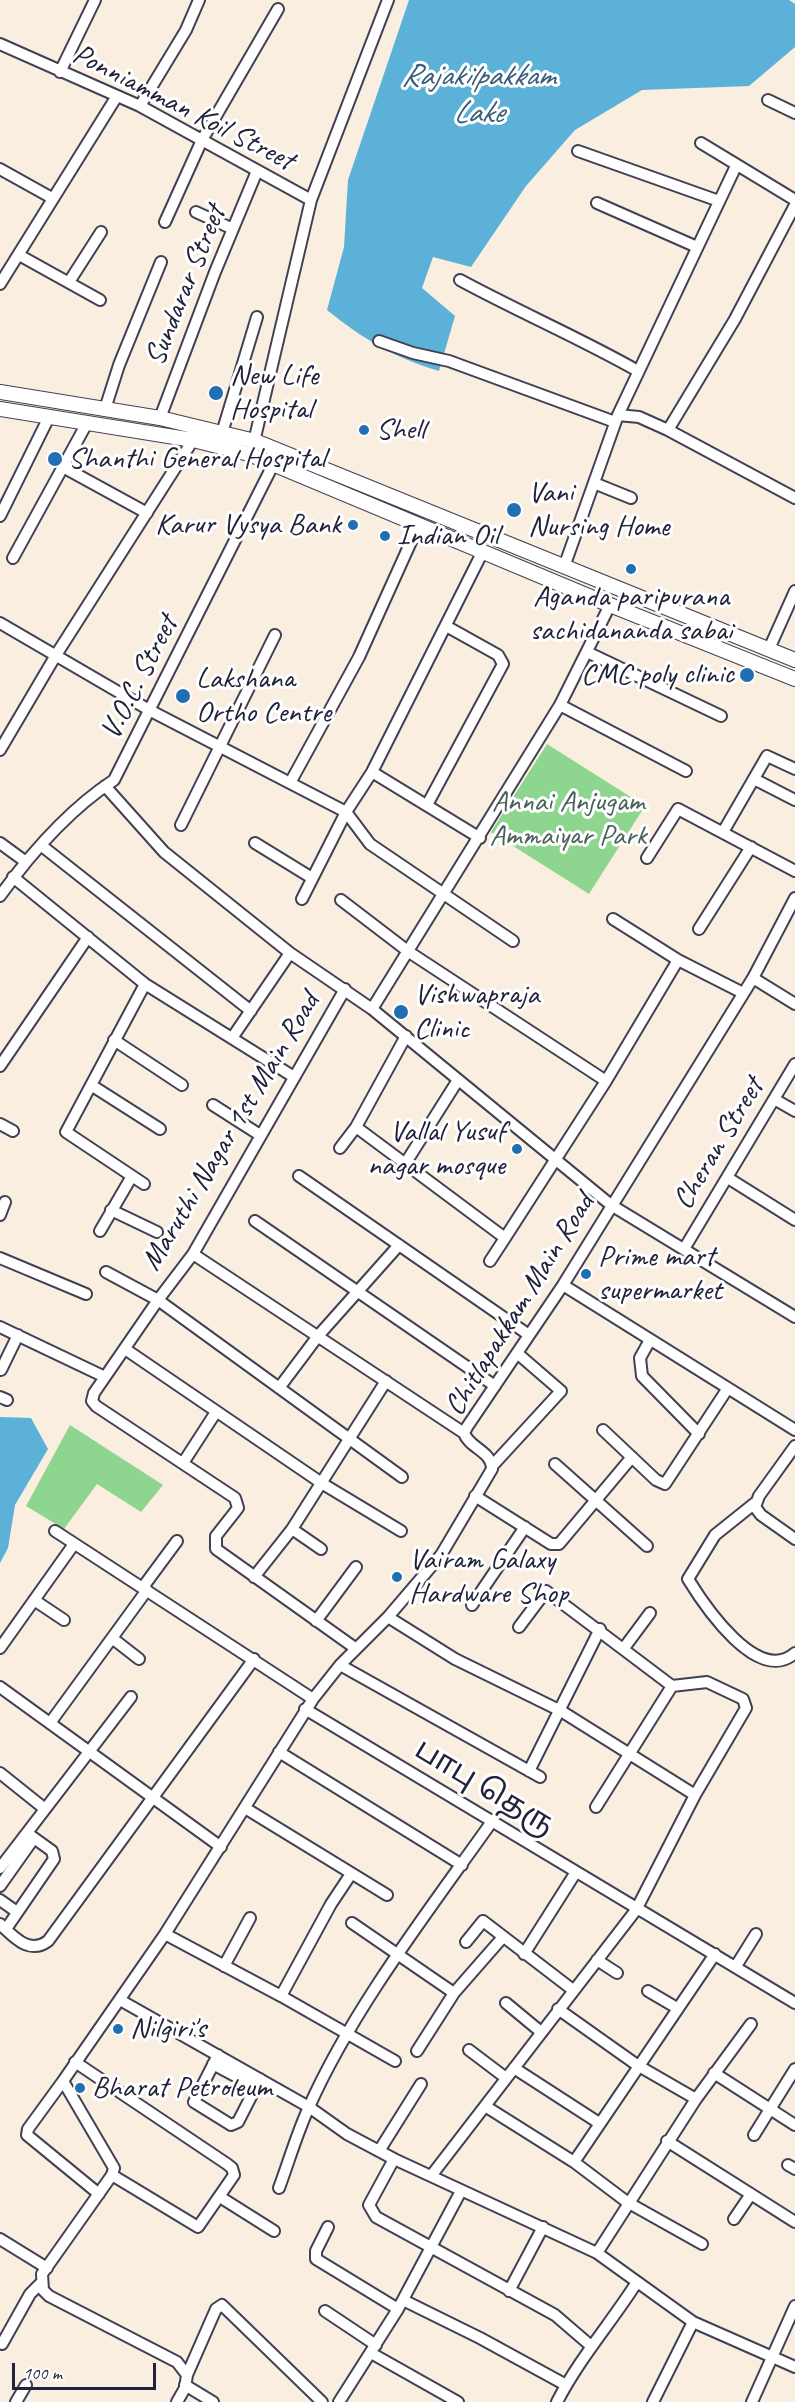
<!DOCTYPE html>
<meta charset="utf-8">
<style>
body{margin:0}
#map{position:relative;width:795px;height:2402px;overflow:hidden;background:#f9eedf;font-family:Caveat,sans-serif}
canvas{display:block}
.scale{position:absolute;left:12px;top:2363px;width:144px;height:27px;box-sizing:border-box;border:3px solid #22223b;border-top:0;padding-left:8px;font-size:18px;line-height:21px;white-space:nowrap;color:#22223b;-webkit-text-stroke:4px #fff;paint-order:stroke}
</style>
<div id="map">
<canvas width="795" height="2402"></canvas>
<div class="scale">100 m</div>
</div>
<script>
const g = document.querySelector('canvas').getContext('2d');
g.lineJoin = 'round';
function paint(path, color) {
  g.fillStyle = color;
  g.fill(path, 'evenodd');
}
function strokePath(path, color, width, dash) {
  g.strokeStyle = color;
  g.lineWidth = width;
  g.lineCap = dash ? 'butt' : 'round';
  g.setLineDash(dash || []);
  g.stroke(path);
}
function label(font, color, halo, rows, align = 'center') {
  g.font = font + ' Caveat,"Noto Sans Tamil",sans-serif';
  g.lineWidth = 6;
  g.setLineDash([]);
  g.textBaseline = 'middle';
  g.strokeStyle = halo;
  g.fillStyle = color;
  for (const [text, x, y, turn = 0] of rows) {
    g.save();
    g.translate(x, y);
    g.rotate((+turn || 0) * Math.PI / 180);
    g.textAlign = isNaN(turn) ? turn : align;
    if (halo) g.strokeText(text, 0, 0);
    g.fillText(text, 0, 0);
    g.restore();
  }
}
paint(new Path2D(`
 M547,744L645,806L589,894L491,832Z
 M70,1425L163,1485L141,1512L97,1484L64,1529L26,1506Z`), '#8ed690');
paint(new Path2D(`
 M409,0H789L795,4V47L749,86L642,90L575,130L526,186L471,267L433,257L422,288L455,316L439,371C395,358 363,339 327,310L344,247L348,180Z
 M0,1417L31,1418L48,1449L15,1505L8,1548L0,1563Z`), '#5bb1d8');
const minor = new Path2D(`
 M0,44L140,106L311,200
 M60,72L95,0
 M768,100L795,113
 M140,106L186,30L199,0
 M701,143L795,200
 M578,151L719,201
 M0,169L52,198
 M597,203L697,247
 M196,212L233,229
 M165,222L202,140L278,9
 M19,255L100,300
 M460,280C519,312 580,338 638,371
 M69,282L101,232
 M0,284L117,96
 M379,341L413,353L449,361L615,422
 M105,409L119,365L161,262
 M618,415L639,417L668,430L795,498
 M160,418L215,272L257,171
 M668,430L735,319L795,205
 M222,433L257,317
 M253,446L311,200L388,0
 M63,467L147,513
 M594,483L631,498
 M0,516L49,417
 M13,558L87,423
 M564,567L618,415L736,166
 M0,623L151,711L346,812L370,844L513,941
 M769,649L795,591
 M587,652L721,716
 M560,705L686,771
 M0,750L56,655L193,440
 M372,772L480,838
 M754,779L795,800
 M290,783L359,657L419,524
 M105,786L164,852L290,953L372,1009L611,1205L795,1317
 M427,805L503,664L498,655L446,626
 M181,825L275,635
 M723,832L767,756L795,769
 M0,843L26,862
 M255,843L312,878
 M42,846L251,1011
 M647,858L678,809L795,871
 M13,877L145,984L294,1077
 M0,896C31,853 70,809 114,780L280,451
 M302,899L346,812L372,772L483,551
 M341,900L409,952L606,1081
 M613,919L678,960L743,993
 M699,929L751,847
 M753,978L795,1004
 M345,989L193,1254L158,1300L94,1393L92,1401L96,1406L235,1498L238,1508L216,1536V1549L355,1648
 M372,1009L560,705L610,605
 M232,1038L290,953
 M114,1040L182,1085
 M0,1066L88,937
 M91,1085L160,1129
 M774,1099L795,1111
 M213,1105L260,1135
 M0,1124L13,1131
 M356,1127L505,1238L606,1081L678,960
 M340,1148L356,1127L406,1036
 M405,1164L458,1080
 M299,1176L529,1335
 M728,1178L795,1220
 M144,1184L66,1132L145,984
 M111,1210L157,1232
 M0,1215L5,1202
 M255,1221L495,1386
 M100,1231L132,1176
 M684,1249L795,1064
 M193,1254L464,1433
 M0,1258L86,1294
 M490,1261L505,1238
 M106,1272L158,1300L402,1477
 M563,1285L795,1430
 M0,1327L105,1377
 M650,1340L640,1358L642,1376L699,1434
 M125,1349L323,1484L401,1531
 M1,1370L18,1335
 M279,1388L318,1336L399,1245
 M0,1397L7,1400
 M603,1430L656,1480L665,1484L728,1388
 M795,1446L759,1496L755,1507L761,1515L795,1539
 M183,1463L216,1412
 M555,1464L647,1546
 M493,1465L561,1391L517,1353
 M475,1496L551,1544H559L632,1457
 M755,1503L715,1535L688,1579C704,1605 758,1686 795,1653
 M292,1529L321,1549
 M55,1531L313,1699
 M254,1577L292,1529L386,1381
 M143,1587L177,1541
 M34,1600L64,1620
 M472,1605L525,1527
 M388,1617L455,1659L561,1711L695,1795
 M316,1621L356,1567
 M519,1627L546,1591L672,1686L596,1807
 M112,1638L139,1659
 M0,1648L74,1544
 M624,1648L650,1613
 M340,1665L540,1777
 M0,1687L221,1847
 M305,1709L795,2003
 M50,1723L147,1590
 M279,1752L462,1865
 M529,1771L600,1629
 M0,1773L45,1809
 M245,1808L387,1895
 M0,1868L131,1697
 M0,1886L34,1838
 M0,1900L17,1912
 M352,1923L454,1993
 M0,1924C14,1937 29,1955 48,1941L254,1659
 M6,1929L54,1859L52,1851L27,1833
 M165,1934L281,1996L395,2061
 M466,1942L483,1921L573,1990
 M524,1954L576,1872
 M597,1960L617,1973
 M224,1966L250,1918
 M736,1966L756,1934
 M648,1991L677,2008
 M281,1996L331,1904L351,1874
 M120,2000L309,2107L347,2134L394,2159L597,2253L693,2322L795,2367
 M506,2003L541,2032
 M558,2009L637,2065L696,2099L751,2024
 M469,2050L506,2078
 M417,2051L454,1993L503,1937
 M218,2055L194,2102L231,2125L238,2122L260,2079
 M75,2062L227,2164L232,2168L234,2175L198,2227L112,2175
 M213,2064L256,2087
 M514,2068L599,2123
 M714,2073L795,2125
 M63,2081L28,2129L27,2135L99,2194
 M485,2106L574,2162L627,2202L702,2244
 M754,2135L795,2069
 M667,2141L795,2222
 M379,2151L421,2084
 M394,2159L369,2205L376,2217L555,2315L591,2346
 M574,2162L715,1954
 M788,2165L795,2169
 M431,2176L636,1910L695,1795L746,1708L743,1699L707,1682L672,1686
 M279,2188C289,2161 297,2133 309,2107C353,2008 430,1909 493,1820
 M220,2197L274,2231
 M734,2219L751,2194
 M328,2227L316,2251V2259L398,2309
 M0,2239L47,2268
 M597,2253L696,2099
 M509,2291L543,2227
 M403,2300L480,2338L566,2385
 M325,2311L376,2345
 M2,2344L30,2294L41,2283
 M371,2353L458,2402
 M187,2375L216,2309L222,2305L322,2402
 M185,2385L213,2402
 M16,2402L26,2385
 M177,2402L185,2388L187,2375L177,2362L49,2296L43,2290L42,2274L112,2175L114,2168L63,2081L165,1934L313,1699L340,1665L388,1617L441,1555L492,1469C492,1451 469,1448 464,1433L467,1427L563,1285L753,978L795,898
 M339,2402L398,2309L461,2191
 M557,2402C579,2359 611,2323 637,2282
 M653,2402L693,2322
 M752,2402L795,2306`);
const major = new Path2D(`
 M0,392L160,418L255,441L795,660
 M0,409L193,440L249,454L610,605L795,679`);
strokePath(minor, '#424154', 14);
strokePath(major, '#424154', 16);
strokePath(minor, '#fff', 10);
strokePath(major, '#fff', 14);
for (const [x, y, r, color] of [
 [216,393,8,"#1f6fb2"],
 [364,430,6,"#1f6fb2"],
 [55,459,8,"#1f6fb2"],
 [514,510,8,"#1f6fb2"],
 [353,525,6,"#1f6fb2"],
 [385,536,6,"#1f6fb2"],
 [631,569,6,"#1f6fb2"],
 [747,675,8,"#1f6fb2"],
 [183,696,8,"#1f6fb2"],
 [401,1012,8,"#1f6fb2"],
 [517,1149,6,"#1f6fb2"],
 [586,1274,6,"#1f6fb2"],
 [397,1577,6,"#1f6fb2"],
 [118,2029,6,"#1f6fb2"],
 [80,2088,6,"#1f6fb2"]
]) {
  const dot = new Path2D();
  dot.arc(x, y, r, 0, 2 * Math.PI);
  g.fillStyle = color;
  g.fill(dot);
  strokePath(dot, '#fff', 2);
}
label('30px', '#22223b', '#fff', [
 ["Ponniamman Koil Street",183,108,27],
 ["Sundarar Street",186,286,-68],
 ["V.O.C. Street",140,678,-63],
 ["Maruthi Nagar 1st Main Road",231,1132,-59],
 ["Cheran Street",719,1144,-59],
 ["Chitlapakkam Main Road",520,1305,-58],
 ["பாபு தெரு",484,1788,31]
]);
label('30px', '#22223b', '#fff', [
 ["New Life",230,376],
 ["Hospital",230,410],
 ["Shell",376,430],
 ["Shanthi General Hospital",68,459],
 ["Vani",528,493],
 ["Nursing Home",528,527],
 ["Karur Vysya Bank",341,525,"right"],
 ["Indian Oil",397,536],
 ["Aganda paripurana",631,597,"center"],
 ["sachidananda sabai",631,631,"center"],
 ["CMC poly clinic",734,675,"right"],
 ["Lakshana",196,679],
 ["Ortho Centre",196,713],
 ["Vishwapraja",414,995],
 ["Clinic",414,1029],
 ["Vallal Yusuf",505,1132,"right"],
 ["nagar mosque",505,1166,"right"],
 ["Prime mart",598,1257],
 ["supermarket",598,1291],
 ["Vairam Galaxy",409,1560],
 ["Hardware Shop",409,1594],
 ["Nilgiri's",130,2029],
 ["Bharat Petroleum",92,2088]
], 'left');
label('30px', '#486159', '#fff', [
 ["Annai Anjugam",568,802],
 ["Ammaiyar Park",568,836]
]);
label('italic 32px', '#395b7a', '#fff', [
 ["Rajakilpakkam",478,77],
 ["Lake",478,114]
]);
</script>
